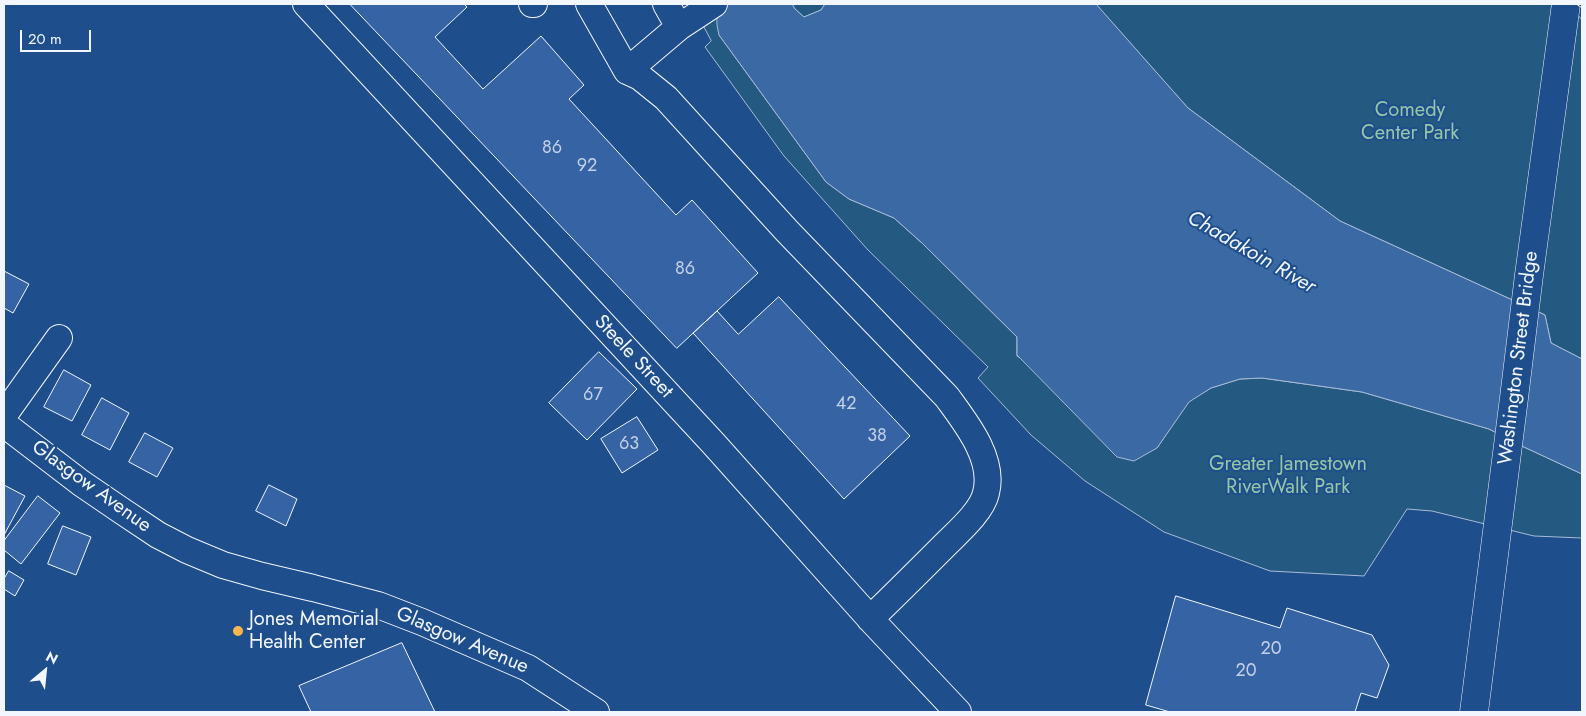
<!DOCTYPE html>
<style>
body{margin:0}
#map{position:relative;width:1586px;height:716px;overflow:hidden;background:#1f4e8c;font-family:Jost,sans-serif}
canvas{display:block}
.frame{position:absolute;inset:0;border:5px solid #f2f6ff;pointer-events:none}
.north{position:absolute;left:20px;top:646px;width:50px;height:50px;-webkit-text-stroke:4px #1f4e8c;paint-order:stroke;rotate:28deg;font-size:14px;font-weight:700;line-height:20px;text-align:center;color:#f2f6ff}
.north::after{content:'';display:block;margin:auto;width:18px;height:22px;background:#f2f6ff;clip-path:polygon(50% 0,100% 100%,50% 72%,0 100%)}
.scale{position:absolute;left:20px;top:30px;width:71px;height:22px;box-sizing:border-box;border:2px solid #f2f6ff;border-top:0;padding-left:6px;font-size:15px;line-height:18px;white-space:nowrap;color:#f2f6ff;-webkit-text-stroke:4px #1f4e8c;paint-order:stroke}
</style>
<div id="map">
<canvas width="1586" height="716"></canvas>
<div class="frame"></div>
<div class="north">N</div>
<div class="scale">20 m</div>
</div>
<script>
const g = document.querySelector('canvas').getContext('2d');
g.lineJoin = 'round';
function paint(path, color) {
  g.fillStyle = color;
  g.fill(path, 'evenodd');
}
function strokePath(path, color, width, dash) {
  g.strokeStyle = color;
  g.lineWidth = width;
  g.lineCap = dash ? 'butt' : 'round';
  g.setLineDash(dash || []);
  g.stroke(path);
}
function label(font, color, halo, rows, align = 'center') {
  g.font = font + ' Jost,sans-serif';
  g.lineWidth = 4;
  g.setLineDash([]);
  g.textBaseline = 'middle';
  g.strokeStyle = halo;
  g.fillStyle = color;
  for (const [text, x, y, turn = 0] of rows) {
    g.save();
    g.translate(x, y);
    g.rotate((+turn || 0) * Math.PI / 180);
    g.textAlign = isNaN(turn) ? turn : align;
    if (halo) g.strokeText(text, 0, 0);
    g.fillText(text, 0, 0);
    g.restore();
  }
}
const green = new Path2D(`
 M692,4H723L719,35L826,182L849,199L894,218L922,243L1017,337V356L1157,448L1189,401L1211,388L1240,379L1262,378L1362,392L1489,429L1524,447L1582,474V538L1534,536L1432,511L1407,509L1364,576L1270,571L1164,532L1085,481L1031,435L978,378L988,367L868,250L784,156L705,47L711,41Z
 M792,4H825L821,10L804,17L795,9Z
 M1096,4H1569L1582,20V359L1551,343L1545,315L1340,221L1188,108Z`);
paint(green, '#245a82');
strokePath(green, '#a8bbd7', 1);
const water = new Path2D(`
 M723,4H792L795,9L804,17L821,10L825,4H1096L1188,108L1340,221L1545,315L1551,343L1582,359V474L1524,447L1489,429L1362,392L1262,378L1240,379L1211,388L1189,402L1157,448L1134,461L1117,457L1017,355V337L922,243L894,218L849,199L826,182L719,35C716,21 715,17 723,4Z`);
paint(water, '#3b69a3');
strokePath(water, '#a8bbd7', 1);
const building = new Path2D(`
 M350,4H464L467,7L435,37L483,89L541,36L584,85L569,99L676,215L692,200L758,273L677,348Z
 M4,271L29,284L13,313L4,308Z
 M779,297L910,436L844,499L693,333L717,311L738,334Z
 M599,352L637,389L587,440L549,403Z
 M64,370L91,385L72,421L44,407Z
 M102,398L129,413L110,450L82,435Z
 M637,417L658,450L622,473L601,439Z
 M145,433L173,448L157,477L129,462Z
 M4,485L25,496L4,535Z
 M269,485L297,499L286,526L256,511Z
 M38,496L60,513L21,564L4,550V541Z
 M63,526L91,537L76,575L48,564Z
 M9,571L24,580L15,596L4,589V579Z
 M1176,596L1280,628L1287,608L1372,635L1389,665L1377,698L1361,693L1355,712H1170L1146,705Z
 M402,643L435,712H311L299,686Z`);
paint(building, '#3563a3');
strokePath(building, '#f2f6ff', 1);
const minor = new Path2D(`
 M306,4L713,443L874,623L958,712
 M532,4H534
 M589,4L627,71L640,77L666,98L787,231L947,397C966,423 995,459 986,493C982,511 959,531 946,544C921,569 896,594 870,619
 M666,4L679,27
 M627,71L679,27L714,4
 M4,415L59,338
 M4,424L81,483L122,511L158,535L187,550L223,565L262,576L313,588L378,605L422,622L528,668L596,712`);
const highway = new Path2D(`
 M1474,712L1514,398L1529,275L1566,4`);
strokePath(minor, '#f2f6ff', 28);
strokePath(highway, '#f2f6ff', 29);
strokePath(minor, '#1f4e8c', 26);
strokePath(highway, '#1f4e8c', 28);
const rail = new Path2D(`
 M1580,4L1582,5`);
strokePath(rail, '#f2f6ff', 5.5);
strokePath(rail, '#1f4e8c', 4, [11]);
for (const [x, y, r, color] of [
 [238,631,6,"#ffb74d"]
]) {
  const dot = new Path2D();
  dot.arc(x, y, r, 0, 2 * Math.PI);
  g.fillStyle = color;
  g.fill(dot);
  strokePath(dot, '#1f4e8c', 2);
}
label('18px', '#c3d1e8', null, [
 ["86",552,149],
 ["92",587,167],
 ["86",685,270],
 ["67",593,396],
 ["42",846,405],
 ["38",877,437],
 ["63",629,445],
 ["20",1271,650],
 ["20",1246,672]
]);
label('20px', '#97c8a6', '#1f4e8c', [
 ["Comedy",1410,111],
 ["Center Park",1410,134],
 ["Greater Jamestown",1288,465],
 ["RiverWalk Park",1288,488]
]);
label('20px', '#f2f6ff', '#1f4e8c', [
 ["Steele Street",633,357,47],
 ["Washington Street Bridge",1519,358,-83],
 ["Glasgow Avenue",91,487,36],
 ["Glasgow Avenue",462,641,23]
]);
label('20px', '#f2f6ff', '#1f4e8c', [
 ["Jones Memorial",249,620],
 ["Health Center",249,643]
], 'left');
label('italic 21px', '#f2f6ff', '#1f4e8c', [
 ["Chadakoin River",1251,253,30]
]);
</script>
